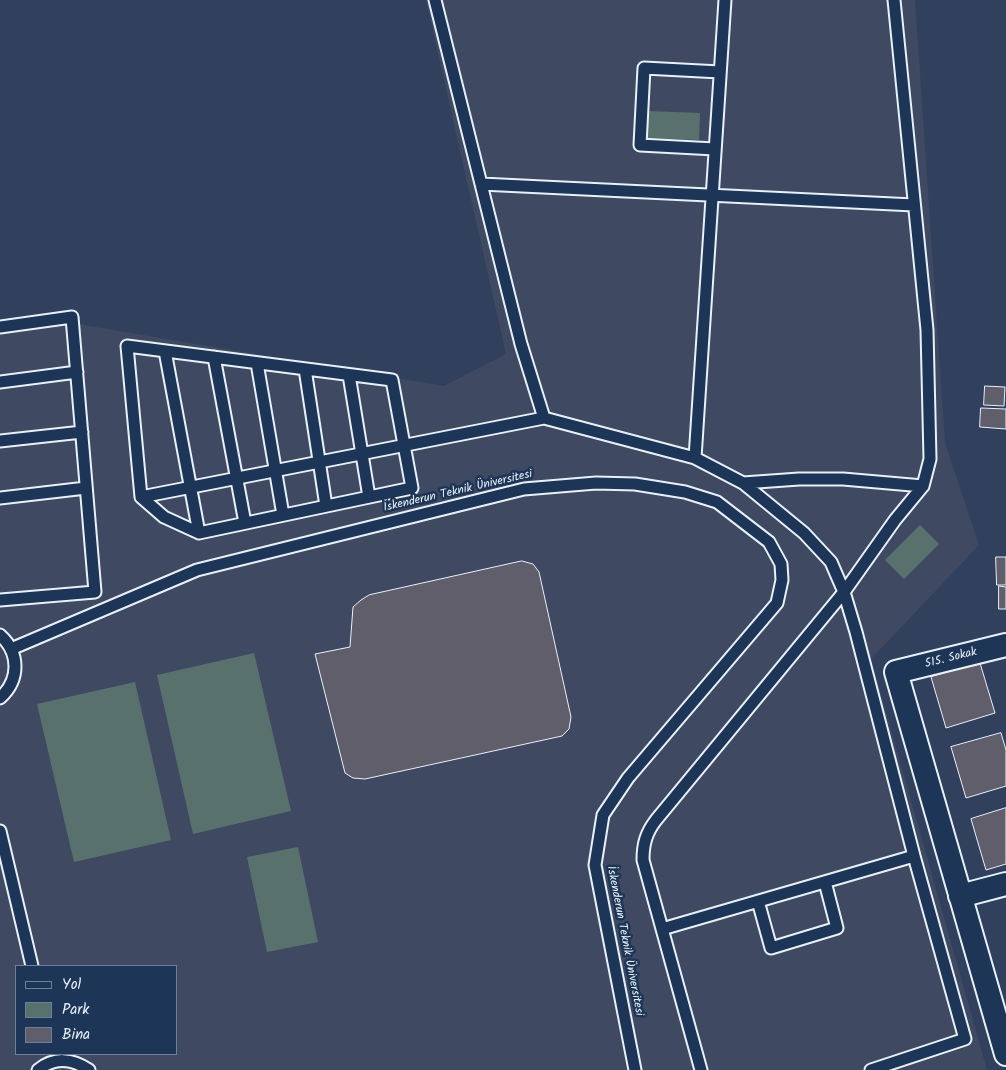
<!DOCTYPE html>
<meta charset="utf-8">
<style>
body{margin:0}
#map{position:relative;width:1006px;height:1070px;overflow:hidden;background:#31415d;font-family:Kalam,sans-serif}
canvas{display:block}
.legend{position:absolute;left:15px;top:965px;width:162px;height:90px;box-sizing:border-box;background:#1d3557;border:1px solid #6e8097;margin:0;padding:6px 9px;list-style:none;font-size:15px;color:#e8f1f8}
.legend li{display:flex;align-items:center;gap:10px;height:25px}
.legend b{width:25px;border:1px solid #6e8097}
</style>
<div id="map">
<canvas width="1006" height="1070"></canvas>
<ul class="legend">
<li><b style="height:6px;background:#1d3557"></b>Yol</li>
<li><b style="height:14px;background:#59716d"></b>Park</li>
<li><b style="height:14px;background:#615e6c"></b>Bina</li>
</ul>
</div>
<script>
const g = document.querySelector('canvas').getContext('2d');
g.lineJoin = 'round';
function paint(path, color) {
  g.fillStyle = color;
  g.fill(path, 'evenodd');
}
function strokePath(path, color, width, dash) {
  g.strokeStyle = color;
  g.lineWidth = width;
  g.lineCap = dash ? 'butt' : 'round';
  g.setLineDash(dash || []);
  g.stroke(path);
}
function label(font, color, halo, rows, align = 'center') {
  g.font = font + ' Kalam,sans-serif';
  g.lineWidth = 5;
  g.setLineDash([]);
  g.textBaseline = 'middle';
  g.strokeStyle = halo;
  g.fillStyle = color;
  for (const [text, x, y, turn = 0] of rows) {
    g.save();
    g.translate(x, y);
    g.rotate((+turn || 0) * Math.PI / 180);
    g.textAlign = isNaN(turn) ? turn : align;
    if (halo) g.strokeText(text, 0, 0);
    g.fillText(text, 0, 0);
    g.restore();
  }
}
paint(new Path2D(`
 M426,0H915L945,443L979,545L871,659L987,1070H0V334L72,323L444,386L506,354ZM16,966H176V1054H16Z`), '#3f4a62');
paint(new Path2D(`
 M648,111L700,113L699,140L647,138Z
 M920,525L939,544L904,579L885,560Z
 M254,653L291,811L193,834L157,675Z
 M135,682L171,840L74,862L37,704Z
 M298,847L318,942L267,952L247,857Z`), '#59716d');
const building = new Path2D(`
 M985,386L1005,387L1004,406L984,405Z
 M981,408L1006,409V429L980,427Z
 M996,557H1006V585H997Z
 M522,561L533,564L539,572L571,717L569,729L562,736L365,779L353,778L345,773L315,654L350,647L353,607L361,600L369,595Z
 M999,586L1006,587V609H999Z
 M980,663L995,713L946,728L931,677Z
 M1001,733L1006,750V786L966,798L951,747Z
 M1006,808V864L986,870L971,819Z`);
paint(building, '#615e6c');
strokePath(building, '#e8f1f8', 1);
const lane = new Path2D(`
 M435,0L521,344L544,418
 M715,149L640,145L644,68L720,72
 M481,184L914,205
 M0,327L72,317L95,592L0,600
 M165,351L199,533
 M214,357L245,523
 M257,363L283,515
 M305,369L326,506
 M349,375L369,497
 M0,382L77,372
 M0,441L82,432
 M695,458L725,0
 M743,483L799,479H843L923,486
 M141,497L164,517L199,533L412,488L392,380L127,346L141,497L544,418L695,458L743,483L804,533L831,562L844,592L856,632L914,856L965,1039L871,1070
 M0,498L86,488
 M0,635C20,653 20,680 0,698
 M11,649L197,570L524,489L596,483L635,484L685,492L717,502L769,542L781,564L782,580L777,603L628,778L603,815L595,865L635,1070
 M0,831L32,966
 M758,901L771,948L837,928L825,882
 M662,929L914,856
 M38,1070C54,1057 72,1058 89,1070
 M701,1070L643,860C643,844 646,833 656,820L844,592L895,520L923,486L930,459L927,330L894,0`);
const street = new Path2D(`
 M1006,645L896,672L1006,1054
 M960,896L1006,884`);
strokePath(lane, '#e8f1f8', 15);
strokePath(street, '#e8f1f8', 26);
strokePath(lane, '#1d3557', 11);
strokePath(street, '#1d3557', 22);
label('12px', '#e8f1f8', '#1d3557', [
 ["İskenderun Teknik Üniversitesi",458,492,-13],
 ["515. Sokak",951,659,-14],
 ["İskenderun Teknik Üniversitesi",624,941,79]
]);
</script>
